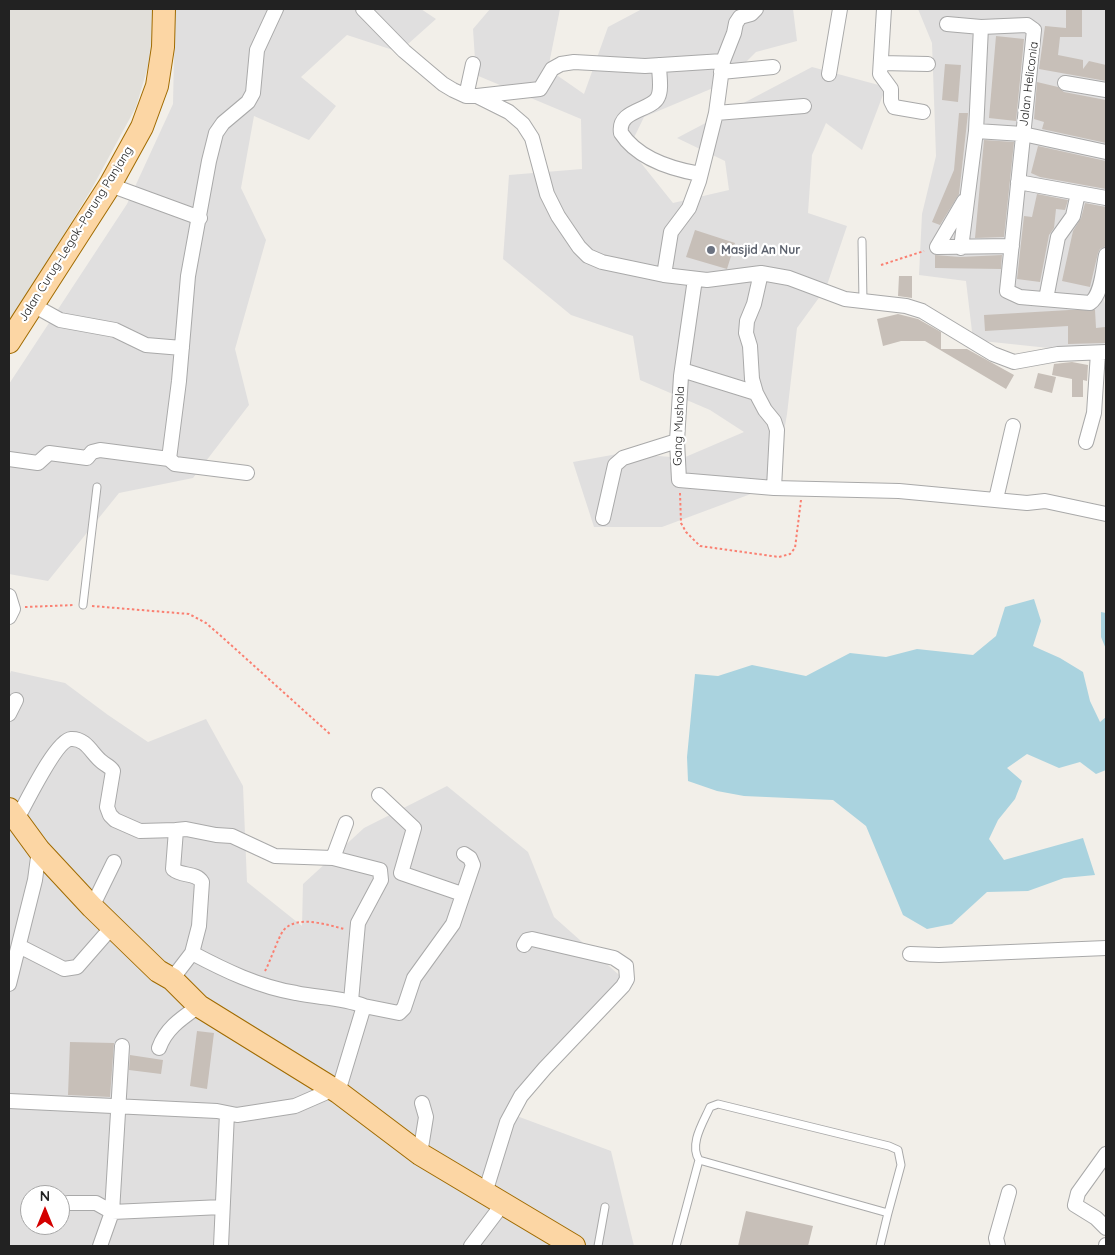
<!DOCTYPE html>
<meta charset="utf-8">
<style>
body{margin:0}
#map{position:relative;width:1115px;height:1255px;overflow:hidden;background:#f2efe9;font-family:Quicksand,sans-serif}
canvas{display:block}
.frame{position:absolute;inset:0;border:10px solid #222;pointer-events:none}
.north{position:absolute;left:20px;top:1185px;width:50px;height:50px;box-sizing:border-box;background:#fff;border:1px solid #a7a7a7;border-radius:50%;rotate:0deg;font-size:14px;font-weight:700;line-height:20px;text-align:center;color:#222}
.north::after{content:'';display:block;margin:auto;width:18px;height:22px;background:#d40000;clip-path:polygon(50% 0,100% 100%,50% 72%,0 100%)}
</style>
<div id="map">
<canvas width="1115" height="1255"></canvas>
<div class="frame"></div>
<div class="north">N</div>
</div>
<script>
const g = document.querySelector('canvas').getContext('2d');
g.lineJoin = 'round';
function paint(path, color) {
  g.fillStyle = color;
  g.fill(path, 'evenodd');
}
function strokePath(path, color, width, dash) {
  g.strokeStyle = color;
  g.lineWidth = width;
  g.lineCap = dash ? 'butt' : 'round';
  g.setLineDash(dash || []);
  g.stroke(path);
}
function label(font, color, halo, rows, align = 'center') {
  g.font = font + ' Quicksand,sans-serif';
  g.lineWidth = 4.5;
  g.setLineDash([]);
  g.textBaseline = 'middle';
  g.strokeStyle = halo;
  g.fillStyle = color;
  for (const [text, x, y, turn = 0] of rows) {
    g.save();
    g.translate(x, y);
    g.rotate((+turn || 0) * Math.PI / 180);
    g.textAlign = isNaN(turn) ? turn : align;
    if (halo) g.strokeText(text, 0, 0);
    g.fillText(text, 0, 0);
    g.restore();
  }
}
paint(new Path2D(`
 M175,9H421L436,19L399,52L347,35L301,77L336,106L309,140L254,116L241,188L266,240L235,349L249,405L193,478L119,493L48,581L9,574V384L127,204L173,104Z
 M490,9H560L548,69L584,94L608,27L642,9H793L797,41L756,52L725,83L644,117L629,148L673,203L729,190L725,161L677,138L812,67L886,87L862,150L826,123L812,155L808,213L847,226L826,288L797,328L787,414L775,485L662,527H594L573,462L623,453L683,458L744,432L710,410L640,380L633,336L571,315L503,259L509,175L582,169L581,119L476,75L473,29Z
 M918,9H1106V296L1104,300L1106,308V347L1077,351L973,340L966,281L919,275L922,214L936,156L932,43Z
 M11,671L65,683L108,715L148,742L206,719L243,786L247,882L302,926L303,884L364,828L447,786L528,852L554,917L627,982L602,1018L542,1068L506,1112L611,1151L634,1246H9V676ZM30,1195H60V1225H30Z`), '#e0dfdf');
paint(new Path2D(`
 M9,9H156L157,36L136,107L91,190L9,324Z`), '#e1dfda');
paint(new Path2D(`
 M1034,599L1041,621L1033,646L1060,658L1083,672L1090,701L1100,722L1106,717V770L1096,774L1080,762L1059,768L1027,754L1007,768L1022,781L1015,799L998,820L989,839L1004,860L1083,838L1095,875L1064,878L1028,891L987,892L952,924L927,929L903,915L866,826L833,800L744,796L717,791L688,781L687,757L695,674L718,676L752,665L806,676L850,653L886,657L917,649L973,655L996,636L1005,607Z
 M1101,612L1106,613V649L1101,637Z`), '#aad3df');
paint(new Path2D(`
 M1066,9H1082V37H1060L1058,55L1083,60V69L1089,61L1106,65V81L1039,69L1045,26L1066,28Z
 M996,36L1024,39L1016,121L989,118Z
 M945,64L961,65L958,102L942,100Z
 M1037,82L1058,87L1064,92L1106,100V143L1042,129L1044,122L1034,119Z
 M959,113H968L959,194L940,225L932,222L954,170Z
 M984,140L1014,142L1004,237L975,238Z
 M1038,146L1106,161V189L1040,177L1031,173Z
 M1037,194L1068,200L1065,210L1056,209L1054,228L1049,235L1040,282L1017,279L1024,216L1032,217Z
 M1085,203L1106,207V246L1100,249L1098,253L1090,287L1062,281L1073,231L1081,218Z
 M695,230L735,243L727,269L686,257Z
 M935,255L960,257L1002,255L1001,269L935,268Z
 M899,276H912V298L898,296Z
 M1069,310H1095L1096,328L1105,327V343L1068,344V326L985,331L984,315Z
 M898,314L918,319L941,332V349H967L1014,375L1006,389L925,341H901L883,346L877,319Z
 M1072,362L1088,365L1087,381L1083,380V397H1072V379L1052,375L1054,364Z
 M1038,373L1056,377L1052,393L1034,388Z
 M197,1031L214,1033L207,1089L190,1086Z
 M70,1042L114,1043L110,1097L68,1095Z
 M130,1055L163,1060L161,1074L129,1070Z
 M746,1211L813,1226L808,1246H738Z`), '#c7bfb8');
const lane = new Path2D(`
 M862,241L863,302
 M83,605L97,487
 M699,1160C689,1144 703,1123 710,1107L718,1104L889,1146L898,1150L901,1165L888,1213
 M598,1246L605,1207
 M676,1246L699,1160L888,1213L880,1246`);
const street = new Path2D(`
 M363,9L404,51L443,84L453,90L466,96H477L540,89L552,69L561,64L574,62L645,66L723,61
 M884,9L880,74L891,89V101L894,107L923,112
 M947,24L981,27L1027,25L1034,30L1007,291L1020,297L1090,303C1102,295 1103,268 1106,255
 M881,63L928,64
 M659,65C659,74 662,89 658,97C652,111 617,109 621,133C638,159 671,169 700,174
 M721,72L773,67
 M829,74L840,9
 M1065,83L1106,90
 M466,96L473,64
 M477,96L509,112L523,124L532,138L547,194L558,216L579,247L588,256L602,262L664,275L707,280L761,273L789,278L845,299L906,306L922,311L993,354L1014,362L1058,354L1106,352
 M716,113L804,106
 M976,131L1023,134L1106,152
 M1018,182L1106,198
 M110,185L200,218
 M937,247L1012,246
 M937,247L964,201
 M961,248L976,131L981,27
 M761,273L754,304L747,321L746,333L750,346L752,379L756,393L765,410L774,421L777,430L774,488L899,491L1027,503L1045,501L1106,514
 M664,275L671,232L689,208L699,181L716,113L723,61L734,33L736,23L740,17L751,14L756,9
 M695,279L681,376L677,441L679,480L774,488
 M1046,299L1058,237L1073,216L1078,193
 M33,305L60,320L115,330L146,345L182,348
 M682,370L756,393
 M1086,442L1094,413L1098,353
 M9,459L38,463L49,453L87,458L92,452L100,450L169,459
 M247,473L175,464L169,459L179,381L188,276L209,161L216,133L223,123L248,102L253,93L257,50L276,9
 M996,499L1013,426
 M603,518L615,465L623,458L677,441
 M9,596L13,609L9,617
 M9,714L16,700
 M379,795L414,828L401,873L462,894
 M17,819C25,805 56,740 71,739C86,738 92,754 101,761C105,765 110,766 113,771L107,807L110,815L115,820L140,831L176,830
 M333,858L346,823
 M92,907L114,862
 M19,946L64,969L77,967L112,927
 M910,954L939,955L1106,948
 M172,979L192,953
 M9,984L35,880L39,850
 M364,1006L399,1013L404,1008L414,978L453,924L473,865L470,858L464,854
 M159,1048C166,1028 182,1018 199,1006
 M338,1092L364,1006C342,997 318,998 296,993C259,987 224,970 192,953L199,926L202,882C196,872 182,877 173,869L176,830L186,829L216,835L232,836L275,856L333,858L380,870L381,880L358,923L351,1001
 M9,1101L217,1111L237,1115L295,1106L334,1089
 M420,1154L426,1117L422,1103
 M1106,1154L1078,1193L1075,1205L1096,1218L1106,1228
 M485,1193L507,1122L521,1096L545,1068L623,986L627,979L626,966L614,958L532,939L527,940L524,945
 M68,1203H96L112,1212L222,1207
 M100,1246L112,1212L122,1046
 M221,1246L227,1113
 M471,1246L502,1205
 M998,1246L996,1238L1009,1192
 M1106,1246V1245`);
const primary = new Path2D(`
 M9,342L110,185L142,127L157,86L163,47L164,9
 M9,809L39,850L92,907L158,971L172,979L199,1006L338,1092L420,1154L574,1246`);
strokePath(lane, '#a9a9a9', 9);
strokePath(street, '#a9a9a9', 16);
strokePath(primary, '#a06b00', 24);
strokePath(new Path2D(`
 M881,265L924,251
 M680,493L681,523L686,532L700,546L779,557L790,554L795,548L801,500
 M92,606L189,614L206,623L221,636L331,735
 M25,607L75,605
 M265,971C270,962 278,938 283,931C296,914 328,925 344,929`), '#fa8072', 2, [2.5, 2.5]);
strokePath(lane, '#fff', 7);
strokePath(street, '#fff', 14);
strokePath(primary, '#fcd6a4', 22);
for (const [x, y, r, color] of [
 [711,250,5,"#6b7280"]
]) {
  const dot = new Path2D();
  dot.arc(x, y, r, 0, 2 * Math.PI);
  g.fillStyle = color;
  g.fill(dot);
  strokePath(dot, '#fff', 2);
}
label('12px', '#222', '#fff', [
 ["Jalan Heliconia",1029,84,-83],
 ["Jalan Curug–Legok–Parung Panjang",76,234,-58],
 ["Gang Mushola",679,426,-88]
]);
label('bold 12px', '#5b616d', '#fff', [
 ["Masjid An Nur",721,250]
], 'left');
</script>
